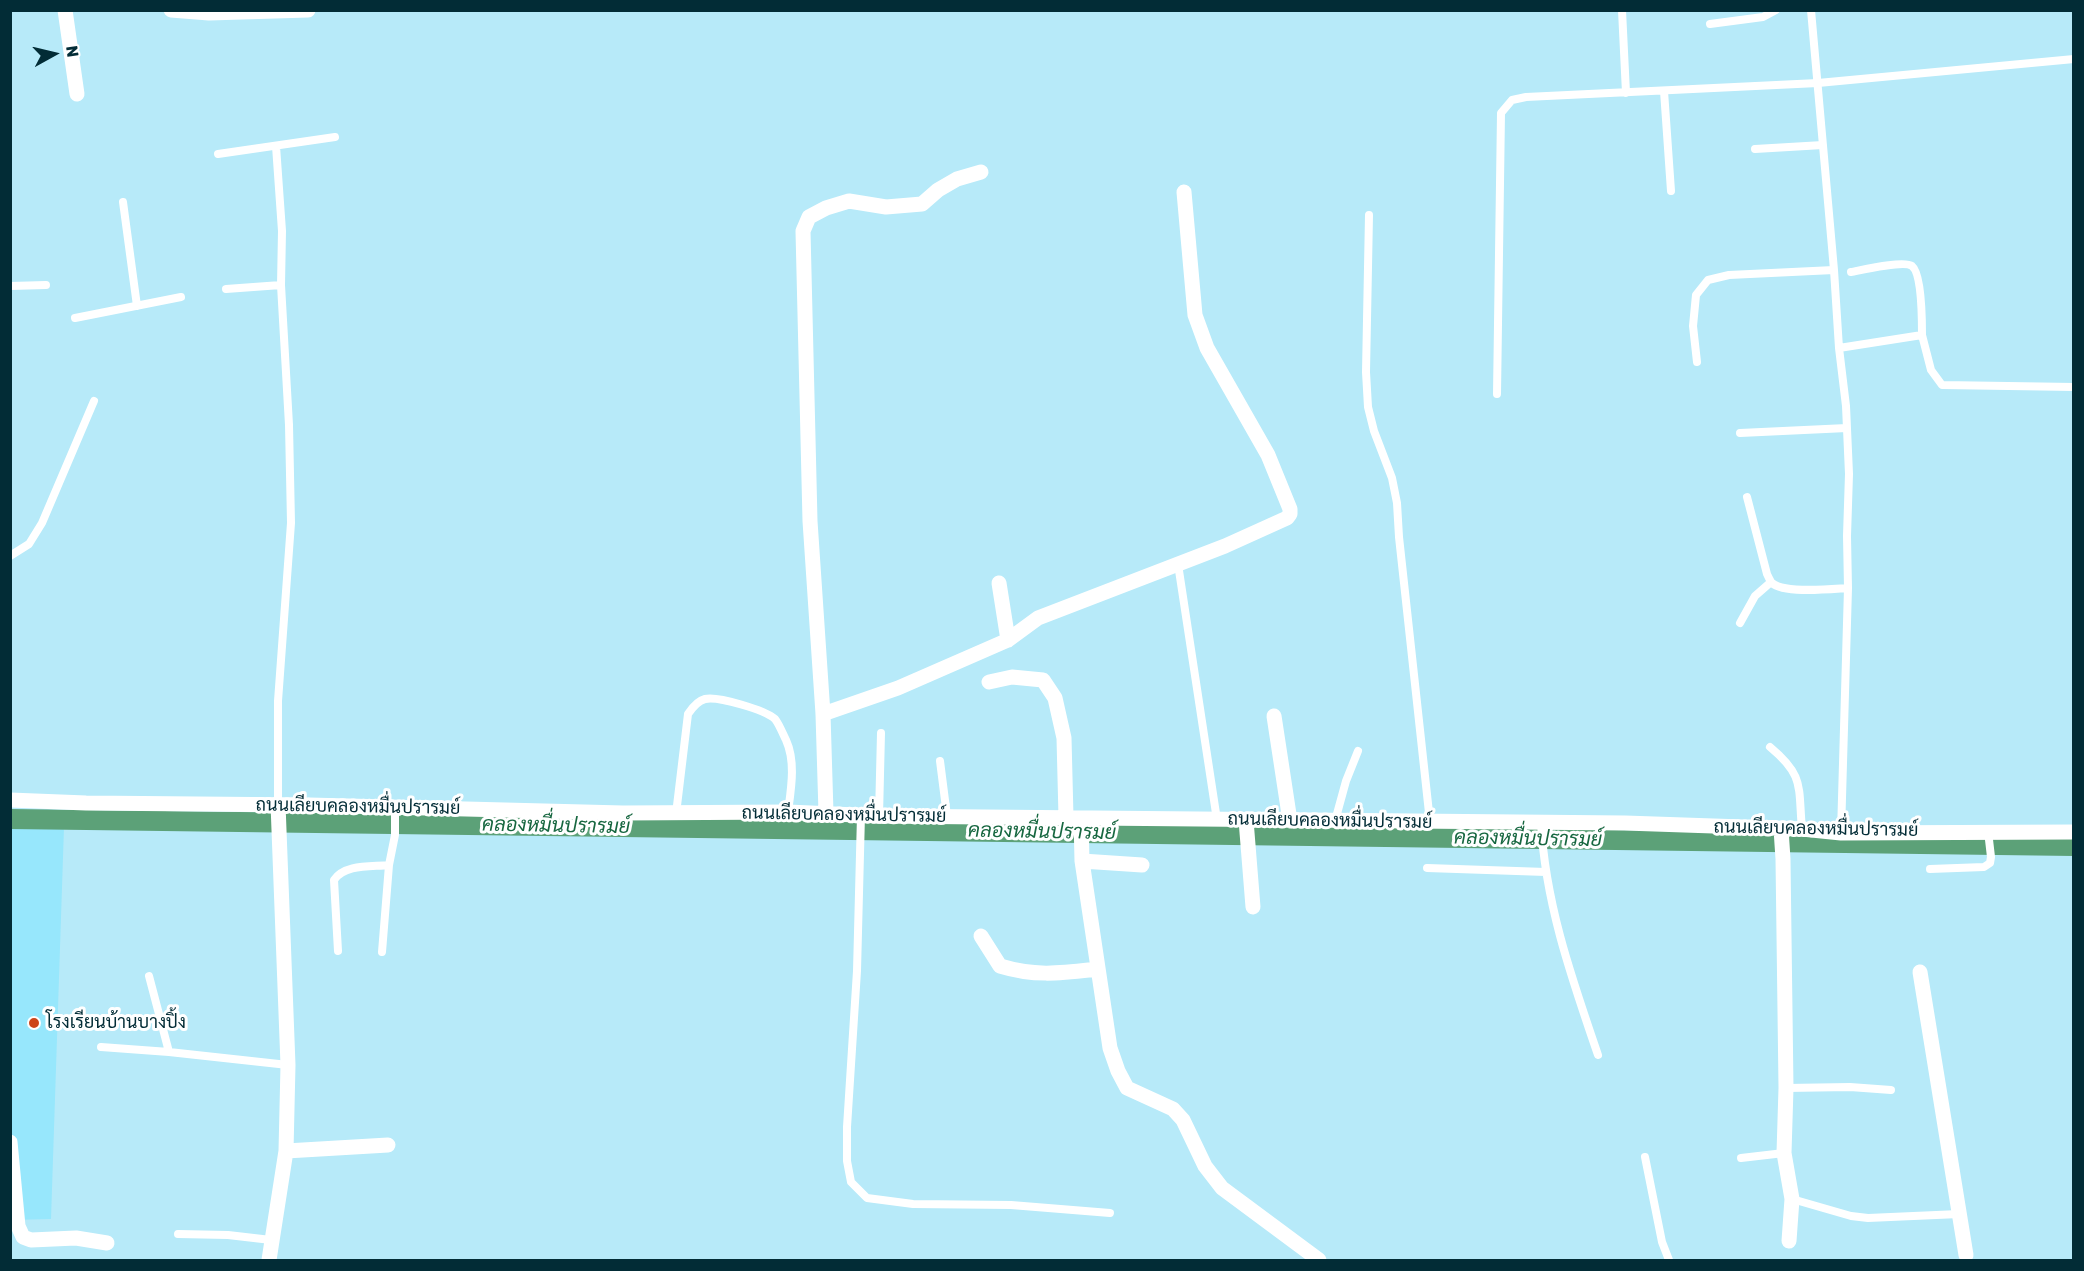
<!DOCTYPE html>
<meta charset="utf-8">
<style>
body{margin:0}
#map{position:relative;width:2084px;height:1271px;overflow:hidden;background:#b7eaf9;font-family:Rubik,sans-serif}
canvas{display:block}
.frame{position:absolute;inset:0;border:12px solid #022c36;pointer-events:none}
.north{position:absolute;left:24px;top:24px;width:60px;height:60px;-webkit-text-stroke:4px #fff;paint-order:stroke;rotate:82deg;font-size:16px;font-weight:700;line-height:24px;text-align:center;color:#022c36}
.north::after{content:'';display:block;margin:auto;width:21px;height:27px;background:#022c36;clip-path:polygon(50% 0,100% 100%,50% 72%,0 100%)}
</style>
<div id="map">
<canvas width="2084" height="1271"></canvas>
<div class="frame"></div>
<div class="north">N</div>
</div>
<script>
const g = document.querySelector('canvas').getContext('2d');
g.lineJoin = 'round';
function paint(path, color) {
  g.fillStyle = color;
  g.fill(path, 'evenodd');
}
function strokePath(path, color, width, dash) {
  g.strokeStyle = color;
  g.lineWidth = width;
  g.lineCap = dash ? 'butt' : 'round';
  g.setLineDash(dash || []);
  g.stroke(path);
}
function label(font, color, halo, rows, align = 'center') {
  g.font = font + ' Rubik,Sarabun,sans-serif';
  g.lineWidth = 6;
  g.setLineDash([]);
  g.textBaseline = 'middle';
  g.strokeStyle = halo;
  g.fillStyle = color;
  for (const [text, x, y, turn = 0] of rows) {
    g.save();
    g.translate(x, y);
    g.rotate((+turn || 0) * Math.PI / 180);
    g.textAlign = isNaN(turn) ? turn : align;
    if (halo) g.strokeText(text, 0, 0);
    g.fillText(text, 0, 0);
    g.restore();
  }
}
paint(new Path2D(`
 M10,826L64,827L51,1219L11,1220Z`), '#97e7fc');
strokePath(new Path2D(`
 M10,819L2074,846`), '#5ca178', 20);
strokePath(new Path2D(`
 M1622,10L1626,93
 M1811,10L1834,270L1839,348L1846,406L1849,474L1847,536L1848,588L1841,833
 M1710,24L1763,17L1776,10
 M1664,91L1671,191
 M276,146L282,231L281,285L289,425L291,523L278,701V804
 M1755,149L1823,145
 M218,154L335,137
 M123,202L137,306
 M1369,215L1366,372L1368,407L1374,431L1392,478L1397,503L1399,537L1430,822
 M10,286L46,285
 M226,289L281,285
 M75,318L181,297
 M1922,335L1931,370L1942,385L2074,387
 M1839,348L1922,335C1922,322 1922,274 1912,266C1904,260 1862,270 1851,272
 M1697,362L1693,326L1696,295L1708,280L1729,275L1834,270
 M1497,394L1501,113L1512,100L1526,97L1818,83L2074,59
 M1740,433L1847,428
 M1747,497L1767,574C1768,576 1770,581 1772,583C1784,594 1831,589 1848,588
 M10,556L29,544L42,523L94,401
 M1178,564L1217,820
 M1740,623L1755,596L1771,582
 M1770,747C1805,776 1798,787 1802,829
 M940,761L947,816
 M676,814L688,714C692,708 697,701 705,699C718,696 765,710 775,719C779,724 783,734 786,740C796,762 791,789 788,812
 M861,815L857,971L847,1127V1161L851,1182L867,1198L913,1204L1011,1205L1110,1213
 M879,816L881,733
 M1335,821L1346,781L1358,751
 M1541,822C1545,903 1572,979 1598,1055
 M1427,868L1546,872
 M1930,869L1984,867L1990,863L1991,857L1988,831
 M338,951L334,880C345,864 371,867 389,865L395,835V808
 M382,952L389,865
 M149,976L169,1052
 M101,1047L169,1052L288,1065
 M1786,1088L1850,1087L1891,1090
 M1645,1157L1662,1242L1669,1260
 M1741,1158L1784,1153
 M1792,1199L1851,1216L1868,1218L1959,1214
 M178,1234L228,1235L271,1240`), '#fff', 8);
strokePath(new Path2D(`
 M65,10L77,94
 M171,10L209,13L308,10
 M999,583L1008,640
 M989,682L1012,677L1043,680L1055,698L1064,738L1066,817
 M823,714L898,688L1008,640L1038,618L1225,546L1287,518L1290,514V509L1268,455L1207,348L1195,315L1184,192
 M1274,716L1290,821
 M10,800L86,803L309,805L623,813L788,812L879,816L1625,823L1802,829L1841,833L2074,832
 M826,813L823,714L810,521L803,231L809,217L826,208L849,201L886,207L922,204L938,190L957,179L981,172
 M1081,818L1082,861L1110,1048L1118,1071L1127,1088L1173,1109L1183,1120L1205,1166L1222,1188L1319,1260
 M1246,820L1253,907
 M1781,829L1783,859L1786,1088L1784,1153L1792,1199L1789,1241
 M1082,861L1142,865
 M981,936L1000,966C1036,977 1062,973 1098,969
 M1920,972L1966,1255
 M10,1142L18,1226L23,1237L31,1240L76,1238L107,1243
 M286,1151L388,1145
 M269,1260L286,1151L288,1065L278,804`), '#fff', 15);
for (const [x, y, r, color] of [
 [34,1023,6,"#cd4519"]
]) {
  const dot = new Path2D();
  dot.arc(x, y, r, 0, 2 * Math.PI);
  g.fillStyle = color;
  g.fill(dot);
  strokePath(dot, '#fff', 2);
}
label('18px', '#022c36', '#fff', [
 ["ถนนเลียบคลองหมื่นปรารมย์",358,807,1],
 ["ถนนเลียบคลองหมื่นปรารมย์",844,815,1],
 ["ถนนเลียบคลองหมื่นปรารมย์",1330,821,1],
 ["ถนนเลียบคลองหมื่นปรารมย์",1816,829,1]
]);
label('18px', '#022c36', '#fff', [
 ["โรงเรียนบ้านบางปิ้ง",46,1023]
], 'left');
label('italic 20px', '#176740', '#fff', [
 ["คลองหมื่นปรารมย์",556,826,1],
 ["คลองหมื่นปรารมย์",1042,832,1],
 ["คลองหมื่นปรารมย์",1528,839,1]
]);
</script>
